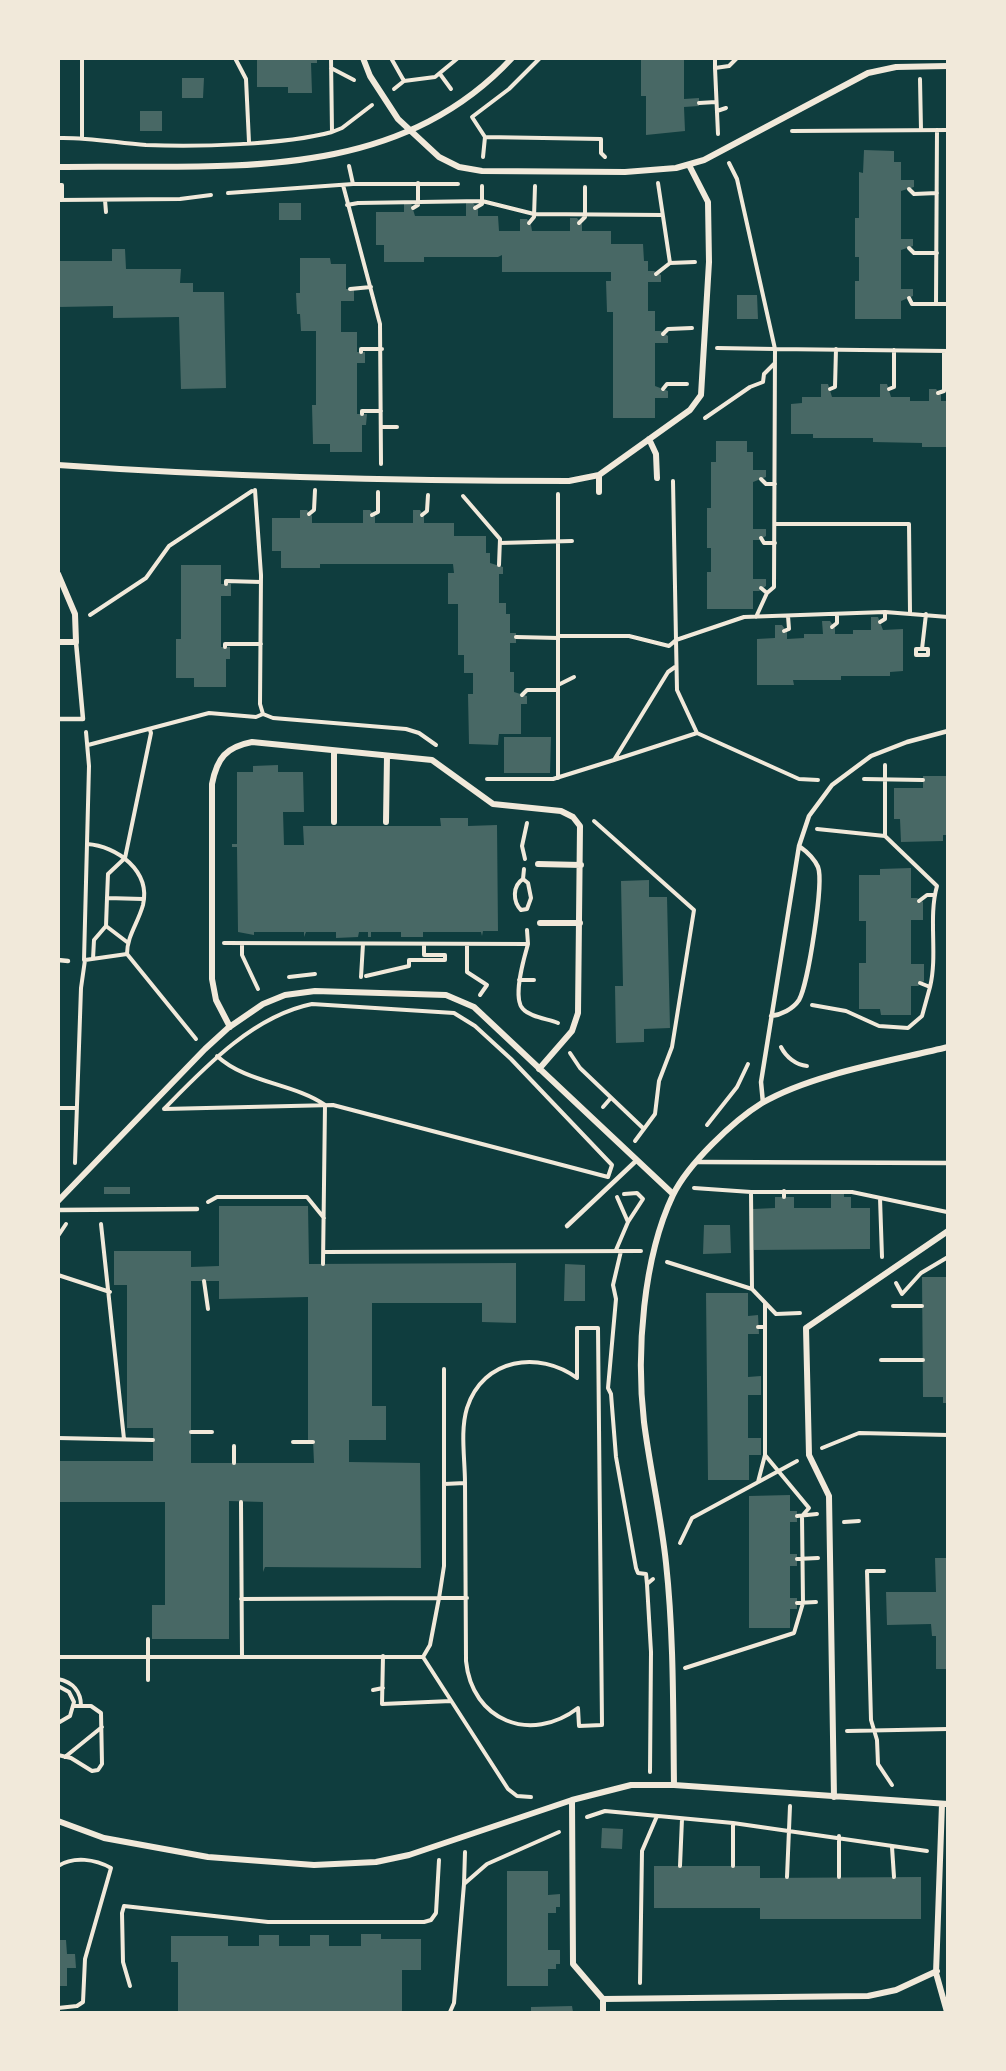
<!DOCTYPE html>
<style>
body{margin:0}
#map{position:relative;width:1006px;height:2071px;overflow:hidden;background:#0f3d3e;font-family:Quicksand,sans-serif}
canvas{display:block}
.frame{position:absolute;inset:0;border:60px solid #f1e9da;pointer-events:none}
</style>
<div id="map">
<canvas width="1006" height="2071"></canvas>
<div class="frame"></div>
</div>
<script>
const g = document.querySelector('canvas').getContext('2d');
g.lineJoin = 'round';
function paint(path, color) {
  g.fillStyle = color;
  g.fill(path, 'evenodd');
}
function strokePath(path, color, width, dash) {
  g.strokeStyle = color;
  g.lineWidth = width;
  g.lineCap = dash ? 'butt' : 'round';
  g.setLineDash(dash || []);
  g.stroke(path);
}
paint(new Path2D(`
 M257,58H317V63H311L312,93H288V87H257Z
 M641,58H684V99L699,98V106L684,107L685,131L646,135V96H641Z
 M182,78H204L203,98H182Z
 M140,111H162V131H140Z
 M864,150L894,151V162H901V180H914V187L901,191V239H913V246L901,250V289H913V296L901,301V319H855V281H859V257H855V218H859V172L863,173Z
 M279,203H301V220H279Z
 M404,203H411L415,216H466V203H473L478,209V216H498L499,231H520V219H527L531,225L532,231H570V218H577L582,224V231H611V244H643L644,261H648V271H654L661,275V282H648V311H655V331H661L668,336V343H655V386L668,391V398H655V418H613V312H607L606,281H611V272H502V255L498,257H424V262H384V245H376V212H404Z
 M112,249H125L126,269H181L180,283H193V292H224L226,388L181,389L179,317L113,318V306L58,307V261H112Z
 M300,258H330L331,264H346V289H354V301H341V332H357V352H365V363H357V414H367L366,425H362V452H330V444H313L312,405H316V331H301L300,314H297L296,293H300Z
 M737,295H757L758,319H737Z
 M821,384H828L832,397H880V384H887L891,397H910V401H929V389H936L941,395V401H948V447H922V443L873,442V438H813V434H791V404L802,403V397H821Z
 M716,441H747V452H753V470H766V477L753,482V529H766V536L759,540H753V579H766V586L759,591H753V609H707V572H711V548H707V508H711V462H716Z
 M300,510H307L312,516V523H363V510H370L375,516V523H413V510H420L424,516V523H454V536H486V553H490V563L503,567V574H499V603H506V614H510V633H516V643H510V672H514V692L527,696V704H521V734H499L498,745L469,744L468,694H473V673H464V655H458V604H448V573H454L453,564H320V568H281V551H272V518H300Z
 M181,565H221V584H231V596H221V647H230V659H226V687H194V678H176V639H181Z
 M871,617H878L883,630L903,629V671L890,672V676H841V680H793L794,685H757V639L775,638V625H782L787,632V639L804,638V634H823L822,621H830L835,628V634H853V630H871Z
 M504,737H551L550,773H504Z
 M278,765V772H303L304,812H283L284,845H304L303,826H441L440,818H468V826L497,825L498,931H483L482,936L481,932H423V937H401V932H371V937H368V932H359L358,937L336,938V932H306L304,937V932H254V935L238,932L237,847H232V844H237V772H253V766Z
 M923,776H946L948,835H943V841L901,842L900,819H894V788H923Z
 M911,868V898H917L923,902V920H911V964H924V981L918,986H911V1015H881L880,1009H859V963H866V921H859V875H880V869Z
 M649,880V897H667L670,1028L644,1029V1042L616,1043L615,986H623L621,881Z
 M104,1187H130V1194H104Z
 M831,1193H844V1197H851V1208H870V1249L754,1250L753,1209L775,1208V1197H794V1208H831Z
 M219,1206H308L309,1264L516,1263V1323L482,1322V1303H372V1406H386V1440H349V1462L420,1463L421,1568L265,1567L263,1572V1502L229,1501V1639H152V1605H165V1502H58V1461H153V1428H127V1285H114V1251H191V1267L219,1266ZM191,1281H219V1299L308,1297V1440H313L314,1463H191Z
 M704,1225H730L731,1253L703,1254Z
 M565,1264L585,1265V1301H564Z
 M922,1277H948V1403H943V1397H923Z
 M706,1293H748V1316L758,1315L759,1334H748V1377L761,1376V1395H748V1438H761V1455H749V1480H708Z
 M790,1495V1511H797V1522H790V1554H797V1566H790V1598H797V1609H790V1628H749V1496Z
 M935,1558H948V1669H936V1636H932L931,1624L887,1625L886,1592H936Z
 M602,1828L623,1829L622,1849L601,1848Z
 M654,1866H760V1878L921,1877V1919H760V1908H654Z
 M507,1871H548V1895L560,1894V1907H556V1913H548V1950H560V1964H556V1969H548V1986H507Z
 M361,1934H381V1939H421V1970H402V2012H178V1962H171V1936H228V1946H259V1935H279V1946H310V1935H329V1946H361Z
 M58,1940H66L67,1954H75L76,1968H67V1986H58Z
 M572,2006L573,2012H531V2007Z`), '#486865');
strokePath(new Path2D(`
 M82,58V137
 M235,58L246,79L249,142
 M331,58L332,132
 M391,58L404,81
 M540,58L509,89L472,117L485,137L601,139V153L605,157
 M715,58V68
 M331,68L354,80
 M440,74L451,89
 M920,79L921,130
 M394,89L404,81L435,77L458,58
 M699,103L716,102
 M717,111L726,108
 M937,130L936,304H948
 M792,131L948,130
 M718,134L715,68L729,66L737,58
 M58,138C88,137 117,143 146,145C197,147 284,145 332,132L342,128L372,105
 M483,157L485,137
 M729,163L737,179L775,349L948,351
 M349,166L353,184
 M658,183L670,263L695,262
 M58,185H62V200
 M343,185L380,324L381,464
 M909,189L914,194L937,193
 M228,193L353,184H458
 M58,200L180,199L211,195
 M105,200L106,212
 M347,205L358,203L482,201L534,214L662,215
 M413,208L418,205V183
 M475,208L482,204V186
 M529,223L534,217L535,186
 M579,223L585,217V187
 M909,248L914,253H937
 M656,274L670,263
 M350,289L371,287
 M909,298L912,304H936
 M663,334L668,329L692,328
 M717,348L775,349L774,587L767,593L756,617
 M361,352V349H382
 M663,389L667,384H687
 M830,389L835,387L836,349
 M889,389L894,387V350
 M938,393L944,391V351
 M362,414V411H381
 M705,418L750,387L763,382L764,374L775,363
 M381,427H397
 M761,479L766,484H775
 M255,490L261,575L260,704L263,714L273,718L406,729L419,733L436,745
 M558,494V778
 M463,496L500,539L499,565
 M309,514L314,510L315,490
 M372,515L378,512V492
 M422,515L427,511L428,495
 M775,524H909L910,612
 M761,538L764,543H775
 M500,543L572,541
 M226,584V581L261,582
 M761,588L767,593
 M90,615L146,578L169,546L252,491
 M880,622L885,619V612
 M832,627L837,623V614
 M784,631L789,629L788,616
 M558,636H629L669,646L676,640L673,481
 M516,637L558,638
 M225,647V644H261
 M922,649H916V655H928V649H922L926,614
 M558,685L574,677
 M522,695L527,690H558
 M88,745L209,713L256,717L263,714
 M614,760L697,733
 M487,779H553L614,760L668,672L675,667
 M864,779L923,780
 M818,780L799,779L697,733L677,690L676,640L744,617L885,612L948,617
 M594,821L694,910L672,1047L659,1081L655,1114L635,1141
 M817,829L885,836V765
 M885,836L937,886C928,918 938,954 930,987L920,983
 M87,844C117,846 151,871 143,905C138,923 127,936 127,954
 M525,859L522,846L527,823
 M523,879L528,883L531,898L527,909L521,910C513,902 512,886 523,879L524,869
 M107,898L108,874L125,858L151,733L150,730
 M919,901L927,895H935
 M527,930L528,944
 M127,942L106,926L107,898L143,899
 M224,943L528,944C524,958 512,998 523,1009C530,1017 549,1019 558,1023
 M242,944V955L258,989
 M467,944V972L487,985L480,995
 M93,959L94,940L106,926
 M84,960L89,766L86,732
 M366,976L409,966V960H445V955H424V944
 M289,977L315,974
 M361,977L363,944
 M519,980H534
 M312,1004L454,1013L475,1026L511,1059L612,1165L608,1177L333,1105L164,1109C205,1067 253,1016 312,1004Z
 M812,1005L846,1011L879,1026L908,1028L922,1016L930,987
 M781,1047C786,1057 796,1065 807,1066
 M570,1053L580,1068L644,1129
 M217,1056C246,1083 293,1083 325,1105L323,1264
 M603,1107L610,1099
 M58,1108H77
 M707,1125L737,1087L748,1064
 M75,1163L81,988L85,960L127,954L196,1039
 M694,1188L751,1192H852L947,1212
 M784,1191V1197
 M751,1192L752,1289L776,1314L800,1313
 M617,1197L628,1222
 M880,1198L882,1257
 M208,1202L217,1197H307L324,1218
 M101,1224L124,1439
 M58,1236L66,1224
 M616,1250L628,1222L643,1199L637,1193L624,1194
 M621,1251L613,1285L616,1299L608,1388L611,1394L616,1457L636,1568L638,1573L646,1574L647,1584L653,1579
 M324,1252L641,1251
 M667,1262L752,1289
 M58,1275L110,1292
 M204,1281L208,1309
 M896,1283L902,1294L921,1273L948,1257
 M893,1306H922
 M758,1327H765
 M881,1360H923
 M444,1369V1566L439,1598H467
 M191,1432H212
 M58,1438L153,1440
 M293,1442H313
 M234,1446V1463
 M822,1448L859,1433L948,1435
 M758,1482L765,1455V1303
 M444,1484L465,1483C465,1459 460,1431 467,1408C483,1358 539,1350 577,1378V1328H598L602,1725L579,1726L578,1708C531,1744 472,1721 466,1661L465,1483
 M241,1502L242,1656
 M797,1516L817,1514
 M844,1522L859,1521
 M680,1543L692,1518L797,1461
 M797,1559L818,1558
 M884,1571H867L871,1720L877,1740L878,1764L892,1785
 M647,1584L651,1652L650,1772
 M241,1599L439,1598L430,1645L423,1657
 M797,1603L816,1602
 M148,1639V1680
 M383,1656L382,1704L451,1701
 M58,1657H423L508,1789L517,1796L531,1797
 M685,1668L794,1633L803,1603L802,1516L809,1508L765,1455
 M58,1679C73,1682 81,1692 81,1706
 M58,1686L69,1692L74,1702L70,1716L58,1723
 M373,1690L383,1688
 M847,1731L948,1729
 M58,1755L71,1758L92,1771L98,1770L102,1764L101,1713L91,1706H74
 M65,1757L102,1727
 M587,1817L605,1811L733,1823L927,1851
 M733,1823V1866
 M839,1836V1877
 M892,1847L894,1877
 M58,1866C74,1856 95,1859 111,1868L85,1959L83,2002L77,2006L58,2008
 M680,1866L682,1819
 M787,1877L790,1806
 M464,1884L465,1852
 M640,1983L642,1851L657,1816
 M130,1986L123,1962L122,1913L124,1906L268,1922H424L431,1920L436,1913L439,1860
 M450,2012L454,2003L464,1884L487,1864L559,1832`), '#f1e9da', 4);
strokePath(new Path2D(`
 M58,719H83L76,642
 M58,960L68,961
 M771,1016C781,1015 793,1009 799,1000C808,985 824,882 818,867C814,858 806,851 799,846
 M763,1103L761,1082L799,846L809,816L832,785L871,756L907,742L948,731
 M697,1162L948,1163
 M58,1210L197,1209
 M567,1226L637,1160`), '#f1e9da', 4.5);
strokePath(new Path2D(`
 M363,58L370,76L398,119L439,157L459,167L482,171L625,172L676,168L704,160L868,73L896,67L948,66
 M58,167C218,164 392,187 512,58
 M649,439L656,454L657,478
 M58,465C229,477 398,481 569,481L599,475L690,410L701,395L709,262L708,202L689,165
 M599,475V492
 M58,574L75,614L76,642H58
 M334,751V822
 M386,822L387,756
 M538,864L581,865
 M540,923H580
 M230,1027L216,1000L212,979V784C217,758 226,747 252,742L432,760L493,804L561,811L573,817L580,826L578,1013L572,1031L539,1069
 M58,1201L205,1049L228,1028L263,1004L285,995L315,991L446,995L474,1007L673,1194
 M674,1785C673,1711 674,1637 666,1563C661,1516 650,1469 644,1422C636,1353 643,1258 673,1195C688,1164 733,1121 762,1103C812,1074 891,1061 948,1047
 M834,1797L829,1496L809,1455L806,1328L948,1231
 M572,1800L573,1964L603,1999V2012
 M942,1804L936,1973L947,2012
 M58,1821L104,1838L208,1857L314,1865L376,1862L409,1855L572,1800L631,1785H674L948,1804
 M603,1999L868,1996L896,1990L937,1971`), '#f1e9da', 6);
</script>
